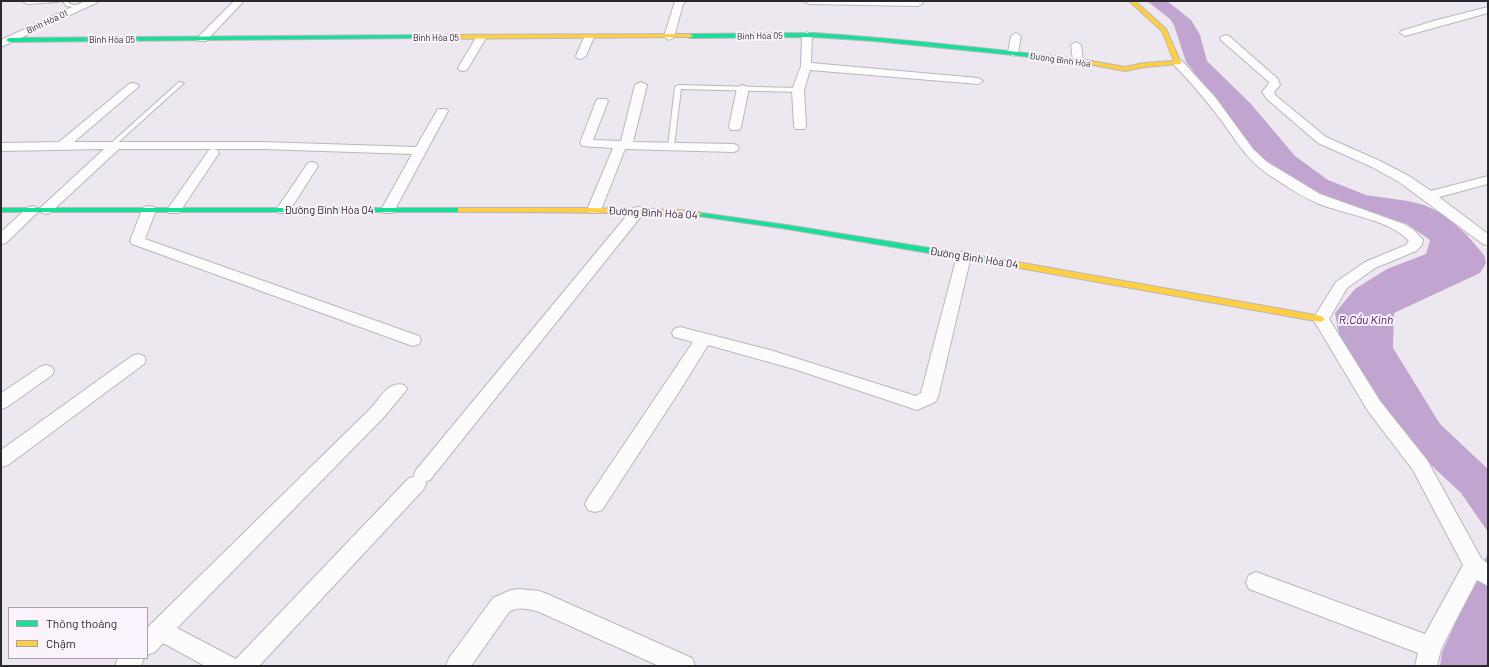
<!DOCTYPE html>
<meta charset="utf-8">
<style>
body{margin:0}
#map{position:relative;width:1489px;height:667px;overflow:hidden;background:#ede8ef;font-family:Barlow,sans-serif}
canvas{display:block}
.frame{position:absolute;inset:0;border:2px solid #2b282d;pointer-events:none}
.legend{position:absolute;left:8px;top:607px;width:140px;height:52px;box-sizing:border-box;background:#faf3fe;border:1px solid #a7a2aa;margin:0;padding:5px 7px;list-style:none;font-size:12px;color:#2b282d}
.legend li{display:flex;align-items:center;gap:8px;height:20px}
.legend b{width:20px;border:1px solid #a7a2aa}
</style>
<div id="map">
<canvas width="1489" height="667"></canvas>
<div class="frame"></div>
<ul class="legend">
<li><b style="height:5px;background:#16e098"></b>Thông thoáng</li>
<li><b style="height:5px;background:#ffcf43"></b>Chậm</li>
</ul>
</div>
<script>
const g = document.querySelector('canvas').getContext('2d');
g.lineJoin = 'round';
function paint(path, color) {
  g.fillStyle = color;
  g.fill(path, 'evenodd');
}
function strokePath(path, color, width, dash) {
  g.strokeStyle = color;
  g.lineWidth = width;
  g.lineCap = dash ? 'butt' : 'round';
  g.setLineDash(dash || []);
  g.stroke(path);
}
function label(font, color, halo, rows, align = 'center') {
  g.font = font + ' Barlow,sans-serif';
  g.lineWidth = 4;
  g.setLineDash([]);
  g.textBaseline = 'middle';
  g.strokeStyle = halo;
  g.fillStyle = color;
  for (const [text, x, y, turn = 0] of rows) {
    g.save();
    g.translate(x, y);
    g.rotate((+turn || 0) * Math.PI / 180);
    g.textAlign = isNaN(turn) ? turn : align;
    if (halo) g.strokeText(text, 0, 0);
    g.fillText(text, 0, 0);
    g.restore();
  }
}
paint(new Path2D(`
 M1147,1H1167L1191,20L1200,35L1207,61L1251,104L1295,156L1328,180L1366,195L1408,201L1424,205L1443,214L1466,234L1484,255L1486,263L1480,273L1394,313L1393,348L1440,424L1488,469V532L1461,493L1417,452L1370,387L1339,334L1335,313L1355,289L1387,269L1426,254L1430,240L1407,224L1332,201L1261,158L1186,62L1174,25L1170,19Z
 M1488,553V666H1440L1442,652Z`), '#c1a4d0');
const lane = new Path2D(`
 M22,1H59L57,2L27,4Z
 M63,1H67L70,4L82,7L80,8L66,6Z
 M179,82L184,83L113,147H109V145Z
 M678,85L798,88L801,90L798,92L681,89L674,146L671,148L668,146L675,87Z`);
const street = new Path2D(`
 M85,1H98L96,3L1,47V40Z
 M234,1H244L206,41H198L197,39L198,37Z
 M675,1H686L683,4L674,37L669,40L664,37Z
 M804,1H921L923,3L918,6L809,4Z
 M1488,7V13L1405,36L1400,33L1401,31L1437,20Z
 M807,32L812,35L811,63L978,78L983,81L978,84L810,70L804,90L806,126L804,129H796L794,126L792,90L801,66L802,35Z
 M1016,33L1021,36L1018,53L1013,56L1008,53L1011,36Z
 M589,34L594,37L586,56L581,59L577,58L576,56L584,37Z
 M481,35L486,38L467,70L463,71L459,70L458,68L477,36Z
 M1225,35L1229,36L1278,79L1280,85L1274,92L1275,95L1326,137L1380,161L1409,176L1431,191L1488,176V184L1439,197L1488,234V245L1483,244L1399,182L1372,167L1318,143L1267,99L1262,92L1268,85L1269,82L1221,40L1220,38Z
 M1076,42L1081,45L1083,61L1078,64L1073,61L1071,45Z
 M1178,60L1182,61L1215,97L1253,149L1267,162L1320,194L1404,224L1414,230L1423,240L1422,245L1416,251L1375,268L1347,288L1329,319L1380,401L1427,460L1481,558L1488,564V586L1477,580L1441,649L1437,666H1415L1418,653L1249,589L1246,582L1249,575L1256,572L1425,634L1463,565L1413,470L1368,411L1313,319L1336,282L1365,262L1406,245L1409,241C1390,220 1348,215 1322,205C1305,199 1288,187 1272,177C1245,159 1237,141 1218,116C1204,98 1190,81 1174,65L1173,63L1174,61Z
 M641,82L647,85L633,142L733,144L737,145L739,148L737,151L733,152L625,149L601,210L599,213H589L587,210L613,148L582,146L580,143L596,101L598,99H606L608,101L593,140L621,141L635,85Z
 M133,83L137,84L139,86L137,88L74,142H263L416,147L438,109H446L448,111L393,213H383L381,210L412,154L263,149H119L50,213L45,214L39,211L6,243L1,244V232L28,207L33,206L39,209L104,149L1,151V143L59,142L129,84Z
 M743,85L749,88L741,127L739,130H731L729,127L737,88Z
 M213,149L217,150L219,153L179,213H169L167,210L209,150Z
 M312,162L316,163L318,166L290,210L288,213H278L276,210L308,163Z
 M149,206L154,207L156,210L145,239L419,336L421,340L419,344L413,346L407,344L132,244L130,241L142,210L144,207Z
 M638,207L643,208L645,211L643,214L430,480L425,482L426,484L423,490L259,666H205L163,643L155,652L147,655V628L152,623L371,408C380,398 389,380 404,385L407,389L404,393L383,418L177,628L236,659L409,478L414,477V475L416,470L633,208Z
 M964,251L969,253L971,256L938,397L935,402L917,410L794,369L708,345L684,384L602,510L595,512L588,510L585,504L588,498L693,342L674,337L672,333L674,329L680,327L770,350L916,396L921,393L957,256L959,253Z
 M138,354L144,356L146,360L144,364L8,465L1,467V450L132,356Z
 M46,365L52,367L54,371L52,375L7,407L1,409V393L40,367Z
 M519,589L539,591L547,594L692,658L695,666H659L537,611C527,609 518,606 509,612L471,666H446L449,658L493,598L511,590Z
 M118,658H144L141,666H115Z`);
const fast = new Path2D(`
 M814,33C905,39 995,49 1085,60L1088,62L1085,64L1013,55L874,41L814,37L690,38L687,36L690,34Z
 M418,35L421,37L420,38L9,42L6,40L9,38Z
 M1,208H461L465,210L461,212H1Z
 M695,212L787,225L1017,262L1021,265L1017,268L787,229L698,216H695Z`);
const slow = new Path2D(`
 M1129,1H1135L1166,29L1181,63L1180,64L1144,67L1125,71L1083,63V61L1085,60L1125,67L1144,63L1174,61L1162,31Z
 M690,34L693,36L692,37L418,39L415,37L418,35Z
 M458,208H587L680,210L698,212L702,214C697,218 665,214 657,214C592,212 526,212 461,212H458Z
 M1017,262L1321,316L1325,319L1321,322L1014,267L1013,265Z`);
strokePath(lane, '#bab6bc', 2);
strokePath(street, '#bab6bc', 2);
strokePath(fast, '#bab6bc', 2);
strokePath(slow, '#bab6bc', 2);
paint(lane, '#fcfcfd');
paint(street, '#fcfcfd');
paint(fast, '#16e098');
paint(slow, '#ffcf43');
label('9px', '#2b282d', '#faf3fe', [
 ["Bình Hòa 01",47,22,-25],
 ["Bình Hòa 05",760,36,-1],
 ["Bình Hòa 05",436,38],
 ["Bình Hòa 05",112,40],
 ["Đường Bình Hòa",1060,60,8]
]);
label('11px', '#2b282d', '#faf3fe', [
 ["Đường Bình Hòa 04",329,210],
 ["Đường Bình Hòa 04",653,213,3],
 ["Đường Bình Hòa 04",974,258,9]
]);
label('italic 12px', '#46125a', '#faf3fe', [
 ["R.Cầu Kinh",1366,320]
]);
</script>
